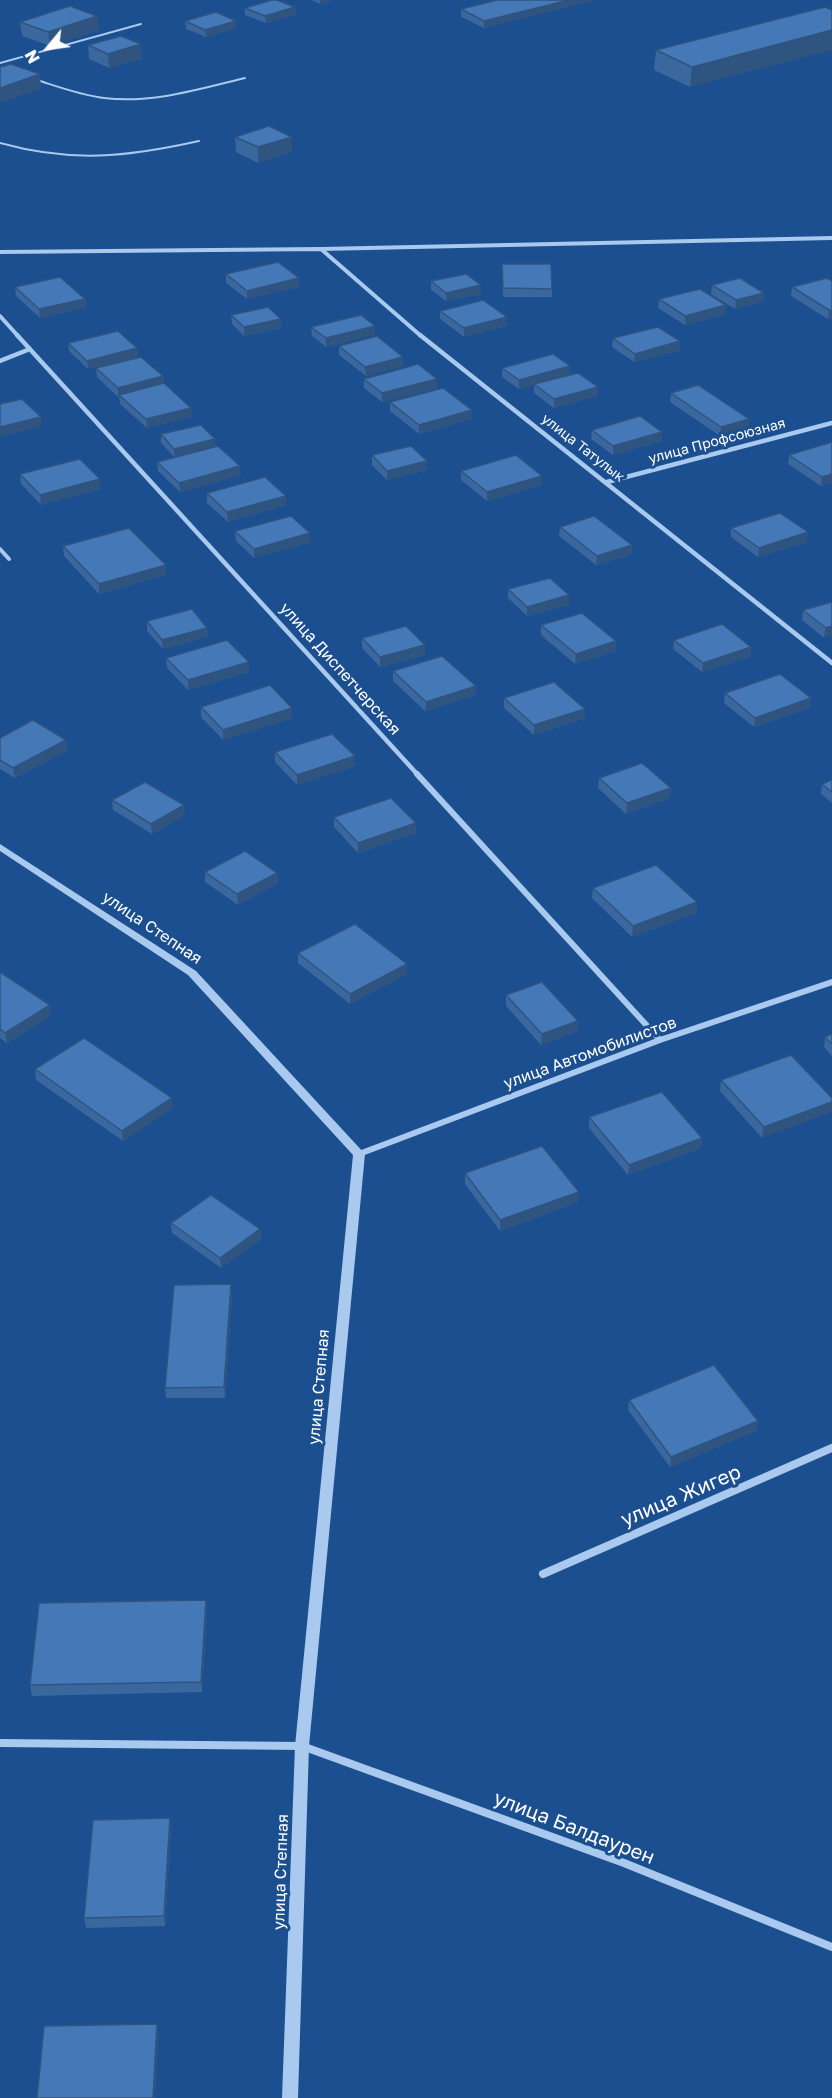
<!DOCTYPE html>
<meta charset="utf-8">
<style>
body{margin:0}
#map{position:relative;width:832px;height:2098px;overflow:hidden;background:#1b4f8f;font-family:"Golos Text",sans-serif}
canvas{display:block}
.north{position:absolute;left:18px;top:18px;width:60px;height:60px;-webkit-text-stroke:4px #1b4f8f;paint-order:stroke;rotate:241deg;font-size:16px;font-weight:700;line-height:24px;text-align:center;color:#fff}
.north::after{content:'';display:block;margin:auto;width:21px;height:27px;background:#fff;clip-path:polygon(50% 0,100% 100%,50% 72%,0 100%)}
</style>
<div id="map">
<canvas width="832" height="2098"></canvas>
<div class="north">N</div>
</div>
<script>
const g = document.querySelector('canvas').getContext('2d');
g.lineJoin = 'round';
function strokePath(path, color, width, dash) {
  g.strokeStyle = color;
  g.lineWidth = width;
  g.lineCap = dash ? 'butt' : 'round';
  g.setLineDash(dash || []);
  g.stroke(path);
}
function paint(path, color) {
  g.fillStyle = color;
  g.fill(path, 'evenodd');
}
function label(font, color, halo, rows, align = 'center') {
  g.font = font + ' "Golos Text",sans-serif';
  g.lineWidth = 6;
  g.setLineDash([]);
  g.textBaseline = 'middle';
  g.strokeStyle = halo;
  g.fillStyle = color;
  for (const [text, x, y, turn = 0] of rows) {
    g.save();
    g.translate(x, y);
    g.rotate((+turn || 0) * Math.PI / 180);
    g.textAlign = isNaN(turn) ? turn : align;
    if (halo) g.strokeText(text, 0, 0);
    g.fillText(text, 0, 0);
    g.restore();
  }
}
strokePath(new Path2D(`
 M0,63L141,24
 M37,80C59,87 80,95 104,98C151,104 200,89 245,78
 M0,143C72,163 127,157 199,141`), '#a9c9ee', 2);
strokePath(new Path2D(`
 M0,549L9,559`), '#a9c9ee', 4);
strokePath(new Path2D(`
 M321,249L421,336
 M0,252L321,249L832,238
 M0,316L18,336`), '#a9c9ee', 4);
strokePath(new Path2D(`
 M17,335L418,775
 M420,335L832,663
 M0,361L30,349
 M607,482L832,423`), '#a9c9ee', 4.5);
strokePath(new Path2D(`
 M417,774L660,1040
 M359,1154L660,1040L832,982`), '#a9c9ee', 6);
strokePath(new Path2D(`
 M543,1574L832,1448
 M0,1743L302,1746L624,1863L832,1947`), '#a9c9ee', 8);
paint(new Path2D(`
 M0,844L196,971L365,1154L309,1746L298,2098H282L295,1746L353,1155L188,975L0,851Z`), '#a9c9ee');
paint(new Path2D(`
 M311,0H333L320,4Z
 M596,0L484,28L461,17V9Z
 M245,8L296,15L266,23L245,15Z
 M832,10L690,87L654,70L656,50Z
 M97,16L99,30L50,46L22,36L20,22Z
 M185,21L236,28L206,37L186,29Z
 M88,45L142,59L109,68L89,59Z
 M235,137L292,152L258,163L236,152Z
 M502,264L552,289V297H503Z
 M226,274L299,287L247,299L226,283Z
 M827,278L832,318L828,319L791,296L792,287Z
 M431,281L481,285V294L446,301L431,290Z
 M712,285L764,293L763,301L735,309L711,294Z
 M15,287L85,299L86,307L40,318L16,296Z
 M659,299L726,305V314L685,325L658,308Z
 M440,311L507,317V326L464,337L440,319Z
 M231,315L282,328L244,336L232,324Z
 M375,326V334L326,347L312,336L311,327Z
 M613,338L680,341V350L634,362L612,347Z
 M68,343L137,348L138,357L88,369L69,351Z
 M339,346L403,357V366L366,376L339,355Z
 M96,368L163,376L164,383L192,417L147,428L120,404L119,397H118L97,377Z
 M502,368L570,375L598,387L597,396L554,408L534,393V385L519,389L502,377Z
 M364,379L437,388L382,402L364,388Z
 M671,393L748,429L720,436L670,402Z
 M390,402L472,419L419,434L390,411Z
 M592,430L662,432V441L613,455L591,439Z
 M161,434L215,446L241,475L180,492L158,471L157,462L174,457L161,443Z
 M832,442V483L821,486L788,464L789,455Z
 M372,455L427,470L387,480L372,465Z
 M461,471L542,476V485L487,501L461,480Z
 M20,474L101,489L41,505L21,484Z
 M207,493L286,505L228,522L207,503Z
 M560,527L632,545L631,555L596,565L559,536Z
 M731,528L807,542L758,557L731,537Z
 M235,531L310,533V542L254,558L236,541Z
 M63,546L166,575L99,594L64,556Z
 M508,589L569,595V605L527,616L508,598Z
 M832,602L824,638L802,620L803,610Z
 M147,621L207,628L208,637L163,649L147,631Z
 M541,625L616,651L575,664L541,635Z
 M362,638L425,655L380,667L362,648Z
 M674,640L751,647L750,657L702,672L673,649Z
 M166,658L249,672L188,690L167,668Z
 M393,671L476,686L475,695L425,711L393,681Z
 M725,693L810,708L754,727L724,703Z
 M504,698L585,718L534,735L504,708Z
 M201,707L293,718L223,740L201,717Z
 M0,738L68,750L15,778L0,769Z
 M275,752L355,756V766L297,785L275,762Z
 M599,778L671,788L670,798L626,814L598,788Z
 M832,780V803L821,794L822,784Z
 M112,800L185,815L152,834L113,810Z
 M334,817L416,833L358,853L334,827Z
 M205,872L277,873L278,883L238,905L205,882Z
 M593,888L697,902L696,913L632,937L592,898Z
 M298,953L407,964V974L350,1004L298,963Z
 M0,972L51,1016L7,1043L0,1038Z
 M506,995L578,1021V1031L541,1045L506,1006Z
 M832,1034V1056L824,1047L825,1037Z
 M791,1055L762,1138L720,1091L721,1080Z
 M35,1069L173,1108L123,1141L36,1080Z
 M589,1117L702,1138L701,1148L628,1175L589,1128Z
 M465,1173L578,1202L500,1231L465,1184Z
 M171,1223L260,1229L261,1239L221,1268L172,1233Z
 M232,1295L225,1398H166L165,1388Z
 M629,1400L758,1421L756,1431L670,1467L628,1410Z
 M207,1611L202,1692L32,1696L30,1685Z
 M170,1818L171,1829L165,1926L86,1928L84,1918Z`), '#3a679d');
paint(new Path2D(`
 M320,0H333L320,4Z
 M569,0H596L484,28V21Z
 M295,7L296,15L266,23L265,16Z
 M97,16L99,30L50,46L48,32Z
 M236,21V28L206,37L205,30Z
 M832,30V50L690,87L692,67Z
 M141,44L142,59L109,68L108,54Z
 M40,74L41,89L0,103V88Z
 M292,137V152L258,163V147Z
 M299,278V287L247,299V291Z
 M481,285V294L446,301V293Z
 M764,293L763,301L735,309L736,300Z
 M85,299L86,307L40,318L39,309Z
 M726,305V314L685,325V316Z
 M829,310H832V318L828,319Z
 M507,317V326L464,337V328Z
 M281,319L282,328L244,336V327Z
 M375,326V334L326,347V338Z
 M680,341V350L634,362L635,354Z
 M137,348L138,357L88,369L87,361Z
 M403,357V366L366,376L365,367Z
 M570,366V375L519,389V380Z
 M163,376L164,385L119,395V397H118V388Z
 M437,379V388L382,402V393Z
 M598,387L597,396L554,408V399Z
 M191,408L192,417L147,428L146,419Z
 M472,410V419L419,434V425Z
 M41,417L42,426L0,437V427Z
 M749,419L748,429L720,436L721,427Z
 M662,432V441L613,455V446Z
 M215,439V448L175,458L174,449Z
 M427,461V470L387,480V471Z
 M240,466L241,475L180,492L179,483Z
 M832,474V483L821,486L822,477Z
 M542,476V485L487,501V492Z
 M100,479L101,489L41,505L40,495Z
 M286,496V505L228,522L227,512Z
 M808,532L807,542L758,557L759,548Z
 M310,533V542L254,558V549Z
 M632,545L631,555L596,565L597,556Z
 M166,565V575L99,594V584Z
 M569,595V605L527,616V607Z
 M832,626V636L824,638L826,628Z
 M207,628L208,637L163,649L162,640Z
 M616,641V651L575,664L576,654Z
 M425,645V655L380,667V657Z
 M751,647L750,657L702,672L703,663Z
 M249,662V672L188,690V680Z
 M476,686L475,695L425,711L426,702Z
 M811,698L810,708L754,727L755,718Z
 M292,708L293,718L223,740V730Z
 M585,709V718L534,735V725Z
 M66,740L68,750L15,778L13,768Z
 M355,756V766L297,785V775Z
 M671,788L670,798L626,814L627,803Z
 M184,805L185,815L152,834L151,824Z
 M416,823V833L358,853V843Z
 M277,873L278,883L238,905L237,894Z
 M697,902L696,913L632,937L633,926Z
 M407,964V974L350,1004V994Z
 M50,1005L51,1016L7,1043L5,1033Z
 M578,1021V1031L541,1045L542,1034Z
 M172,1098L173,1108L123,1141L122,1131Z
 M832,1102V1112L762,1138L764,1127Z
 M702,1138L701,1148L628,1175L629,1165Z
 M579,1192L578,1202L500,1231V1220Z
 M260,1229L261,1239L221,1268L220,1258Z
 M231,1284L232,1295L225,1398L224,1387Z
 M758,1421L756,1431L670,1467L671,1457Z
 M206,1600L207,1611L202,1692L201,1682Z
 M170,1818L171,1829L165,1926L164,1916Z
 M157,2024L159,2034L155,2098H153Z`), '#305480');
const building = new Path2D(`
 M272,0H277L295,7L265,16L245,8Z
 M497,0H569L484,21L461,9Z
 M70,6L97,16L48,32L20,22Z
 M825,7L832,10V30L692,67L656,50Z
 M216,12L236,21L205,30L185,21Z
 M121,36L141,44L108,54L88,45Z
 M11,64L40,74L0,88V67Z
 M269,126L292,137L258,147L235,137Z
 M278,262L299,278L247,291L226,274Z
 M502,264H551L552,289L503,288Z
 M466,274L481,285L446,293L431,281Z
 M60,277L85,299L39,309L15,287Z
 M740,278L764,293L736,300L712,285Z
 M827,278L832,281V310H829L792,287Z
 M700,289L726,305L685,316L659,299Z
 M483,300L507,317L464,328L440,311Z
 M268,307L281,319L244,327L231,315Z
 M361,315L375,326L326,338L311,327Z
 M658,327L680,341L635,354L613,338Z
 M118,331L137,348L87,361L68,343Z
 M377,336L403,357L365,367L339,346Z
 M553,354L570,366L519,380L502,368Z
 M141,357L163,376L118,388L96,368Z
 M418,364L437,379L382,393L364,379Z
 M578,373L598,387L554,399L534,384Z
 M164,383L191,408L146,419L119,395Z
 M698,385L749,419L721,427L671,393Z
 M443,388L472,410L419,425L390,402Z
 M22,399L41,417L0,427V404Z
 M640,416L662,432L613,446L592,430Z
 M201,425L215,439L174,449L161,434Z
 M832,442V474L822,477L789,455Z
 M218,446L240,466L179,483L157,462Z
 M411,446L427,461L387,471L372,455Z
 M516,455L542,476L487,492L461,471Z
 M80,459L100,479L40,495L20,474Z
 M265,477L286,496L227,512L207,493Z
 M780,513L808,532L759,548L731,528Z
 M291,516L310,533L254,549L235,531Z
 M594,516L632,545L597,556L560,527Z
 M129,528L166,565L99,584L63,546Z
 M550,578L569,595L527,607L508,589Z
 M832,602V626L826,628L803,610Z
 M192,609L207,628L162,640L147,621Z
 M582,613L616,641L576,654L541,625Z
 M722,624L751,647L703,663L674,640Z
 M406,626L425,645L380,657L362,638Z
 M227,640L249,662L188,680L166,658Z
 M442,656L476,686L426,702L393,671Z
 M780,674L811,698L755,718L725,693Z
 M554,682L585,709L534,725L504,698Z
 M270,685L292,708L223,730L201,707Z
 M33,720L66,740L13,768L0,760V738Z
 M332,734L355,756L297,775L275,752Z
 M642,763L671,788L627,803L599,778Z
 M832,780V792L822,784Z
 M145,782L184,805L151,824L112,800Z
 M391,798L416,823L358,843L334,817Z
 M245,851L277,873L237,894L205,872Z
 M656,865L697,902L633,926L593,888Z
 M355,924L407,964L350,994L298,953Z
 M0,972L50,1005L5,1033L0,1029Z
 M542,982L578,1021L542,1034L506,995Z
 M832,1034V1044L825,1037Z
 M84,1038L172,1098L122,1131L35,1069Z
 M791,1055L832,1098V1102L764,1127L721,1080Z
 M662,1092L702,1138L629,1165L589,1117Z
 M542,1146L579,1192L500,1220L465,1173Z
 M211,1195L260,1229L220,1258L171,1223Z
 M231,1284L224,1387L165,1388L174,1285Z
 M714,1365L758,1421L671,1457L629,1400Z
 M206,1600L201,1682L30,1685L39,1603Z
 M170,1818L164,1916L84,1918L93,1820Z
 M157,2024L153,2098H37L44,2026Z`);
paint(building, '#4478b7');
strokePath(building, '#305480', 1.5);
label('14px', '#fff', '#1b4f8f', [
 ["улица Профсоюзная",717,441,-15],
 ["улица Татулык",583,448,38]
]);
label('16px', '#fff', '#1b4f8f', [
 ["улица Диспетчерская",340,669,48],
 ["улица Степная",152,928,34],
 ["улица Автомобилистов",590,1053,-20],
 ["улица Степная",319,1387,-85],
 ["улица Степная",281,1872,-88]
]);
label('20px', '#fff', '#1b4f8f', [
 ["улица Жигер",681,1496,-23],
 ["улица Балдаурен",574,1828,21]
]);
</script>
